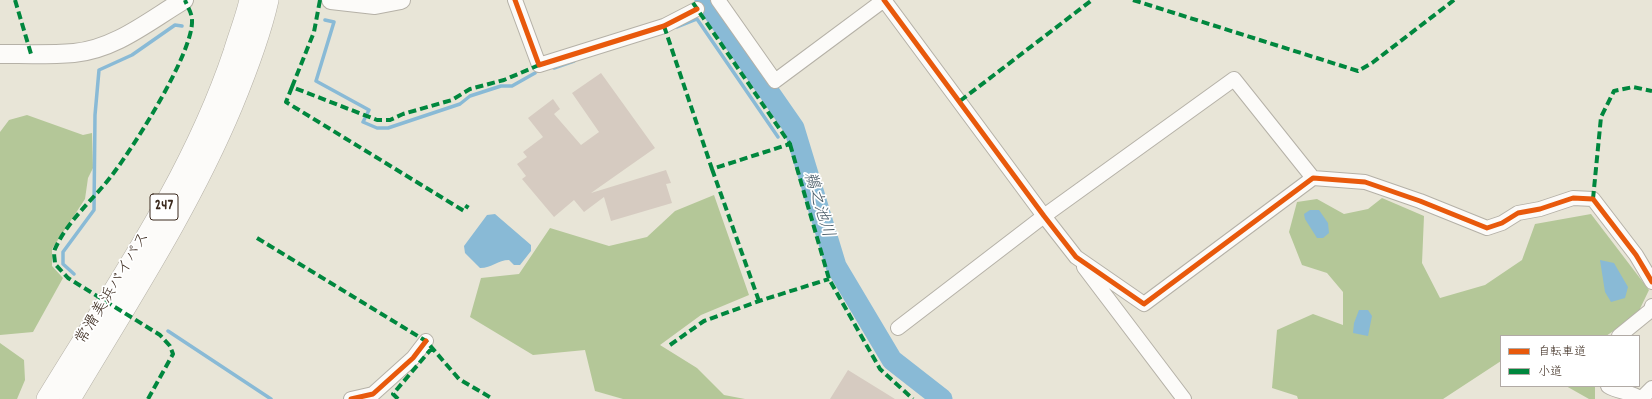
<!DOCTYPE html>
<meta charset="utf-8">
<style>
body{margin:0}
#map{position:relative;width:1652px;height:399px;overflow:hidden;background:#e8e5d7;font-family:Dekko,"Klee One",sans-serif}
canvas{display:block}
.legend{position:absolute;left:1500px;top:335px;width:140px;height:52px;box-sizing:border-box;background:#fff;border:1px solid #b1aaa5;margin:0;padding:5px 7px;list-style:none;font-size:12px;color:#3b2a1e}
.legend li{display:flex;align-items:center;gap:8px;height:20px}
.legend b{width:20px;border:1px solid #b1aaa5}
</style>
<div id="map">
<canvas width="1652" height="399"></canvas>
<ul class="legend">
<li><b style="height:5px;background:#e8590c"></b>自転車道</li>
<li><b style="height:5px;background:#00873e"></b>小道</li>
</ul>
</div>
<script>
const g = document.querySelector('canvas').getContext('2d');
g.lineJoin = 'round';
function paint(path, color) {
  g.fillStyle = color;
  g.fill(path, 'evenodd');
}
function strokePath(path, color, width, dash) {
  g.strokeStyle = color;
  g.lineWidth = width;
  g.lineCap = dash ? 'butt' : 'round';
  g.setLineDash(dash || []);
  g.stroke(path);
}
function label(font, color, halo, rows, align = 'center') {
  g.font = font + ' Dekko,"Klee One",sans-serif';
  g.lineWidth = 3.5;
  g.setLineDash([]);
  g.textBaseline = 'middle';
  g.strokeStyle = halo;
  g.fillStyle = color;
  for (const [text, x, y, turn = 0] of rows) {
    g.save();
    g.translate(x, y);
    g.rotate((+turn || 0) * Math.PI / 180);
    g.textAlign = isNaN(turn) ? turn : align;
    if (halo) g.strokeText(text, 0, 0);
    g.fillText(text, 0, 0);
    g.restore();
  }
}
paint(new Path2D(`
 M27,115L83,135L92,133L93,168L88,178L85,199L52,249V266L63,278L33,332L0,335V132L9,120Z
 M714,195L749,295L701,315L660,345L697,368L724,395L745,399H623L595,391L585,350L533,355L470,317L481,278L519,274L550,228L609,246L647,237L675,211Z
 M1382,198L1424,216L1422,263L1440,298L1485,285L1522,260L1535,224L1591,214L1649,290L1637,315L1606,336H1501V361L1443,399H1298L1297,396L1272,388L1277,330L1313,314L1343,325V292L1327,273L1302,265L1289,232L1297,202L1317,199L1344,214L1368,209Z
 M0,343L24,360L25,380L17,399H0Z
 M1566,386H1595V399H1589Z`), '#b4c798');
paint(new Path2D(`
 M1310,210H1319L1328,223L1329,233L1323,238H1317L1305,219L1304,214Z
 M495,214L531,245V251L520,265H514L509,260C498,260 492,268 480,268L465,253L464,246L487,215Z
 M1600,260L1614,263L1628,287L1625,298L1611,302L1605,292Z
 M1359,310H1368L1372,316L1368,336L1353,333L1354,323Z`), '#89bad6');
strokePath(new Path2D(`
 M325,20L334,22L316,81L369,110L363,122L377,128H388L460,104L470,96L501,86H512L535,73
 M677,27L697,19L778,137
 M554,68L574,61
 M74,274L63,264V252L94,210L95,115L99,70L132,55L175,25L182,26
 M168,331L271,399`), '#89bad6', 3.5);
strokePath(new Path2D(`
 M705,0L794,128L836,266L892,360L942,399`), '#89bad6', 21);
paint(new Path2D(`
 M601,73L655,148L591,193L666,170L671,183L666,184L672,203L611,221L604,197L584,212L574,200L554,217L522,179L526,176L517,164L527,157L523,152L543,137L528,118L553,99L560,109L554,114L581,145L599,132L572,93Z
 M848,370L895,399H830Z`), '#d6cbc1');
const minor = new Path2D(`
 M515,0L539,65L664,26L697,9
 M718,0L775,81L884,0
 M884,0L1044,216L1076,257L1144,304L1313,178L1365,182L1420,201L1487,228L1502,223L1518,213L1540,209L1573,198L1593,199L1636,255L1652,282
 M1084,267L1184,399
 M898,328L1044,216L1234,79L1313,178
 M1619,336L1651,310L1652,306
 M1608,386C1619,393 1631,391 1641,399
 M351,399L373,394L413,358L426,341
 M1641,399L1652,388`);
const major = new Path2D(`
 M331,0L375,5L401,0
 M0,54C24,54 50,55 74,53C116,49 150,20 184,0`);
const highway = new Path2D(`
 M47,399C115,287 192,178 234,52C239,35 246,18 250,0
 M70,399C127,303 189,209 232,106C246,72 260,36 268,0`);
strokePath(minor, '#b5b1a7', 16);
strokePath(major, '#b5b1a7', 20);
strokePath(highway, '#b5b1a7', 22);
strokePath(minor, '#fcfbf9', 14);
strokePath(major, '#fcfbf9', 18);
strokePath(highway, '#fcfbf9', 21);
strokePath(new Path2D(`
 M15,0L31,54
 M320,0L314,32L292,87L377,120H390L403,114L452,100L470,89L504,80L539,65
 M1133,0L1358,71L1372,63L1454,0
 M664,26L712,169L790,144L691,0
 M292,87L286,102L464,211L468,205
 M960,101L1092,0
 M790,144L829,279L880,369L913,399
 M712,169L759,301
 M1593,199L1601,117L1614,91L1633,87L1652,91
 M257,238L426,341L459,379L493,399
 M670,345L704,321L759,301L829,279
 M148,399L173,354L170,346L160,335L68,278L55,264C55,259 53,253 55,249C66,224 87,205 105,184C128,157 194,53 192,20C192,13 187,6 185,0
 M398,399L393,394L432,348`), '#00873e', 4, [8, 4]);
strokePath(new Path2D(`
 M515,0L539,65L664,26L697,9
 M884,0L1044,216L1076,257L1144,304L1313,178L1365,182L1420,201L1487,228L1502,223L1518,213L1540,209L1573,198L1593,199L1636,255L1652,282
 M351,399L373,394L413,358L426,341`), '#e8590c', 5);
for (const [x, y, w] of [
 [164,207,28]
]) {
  const box = new Path2D();
  box.roundRect(x - w / 2, y - 13, w, 26, 3);
  g.fillStyle = '#fff';
  g.fill(box);
  strokePath(box, '#3b2a1e', 1);
}
label('bold 15px', '#3b2a1e', null, [
 ["247",164,207]
]);
label('16px', '#3b2a1e', '#fff', [
 ["常滑美浜バイパス",114,289,-59]
]);
label('italic 17px', '#4a5c68', '#fff', [
 ["鵜之池川",817,205,73]
]);
</script>
